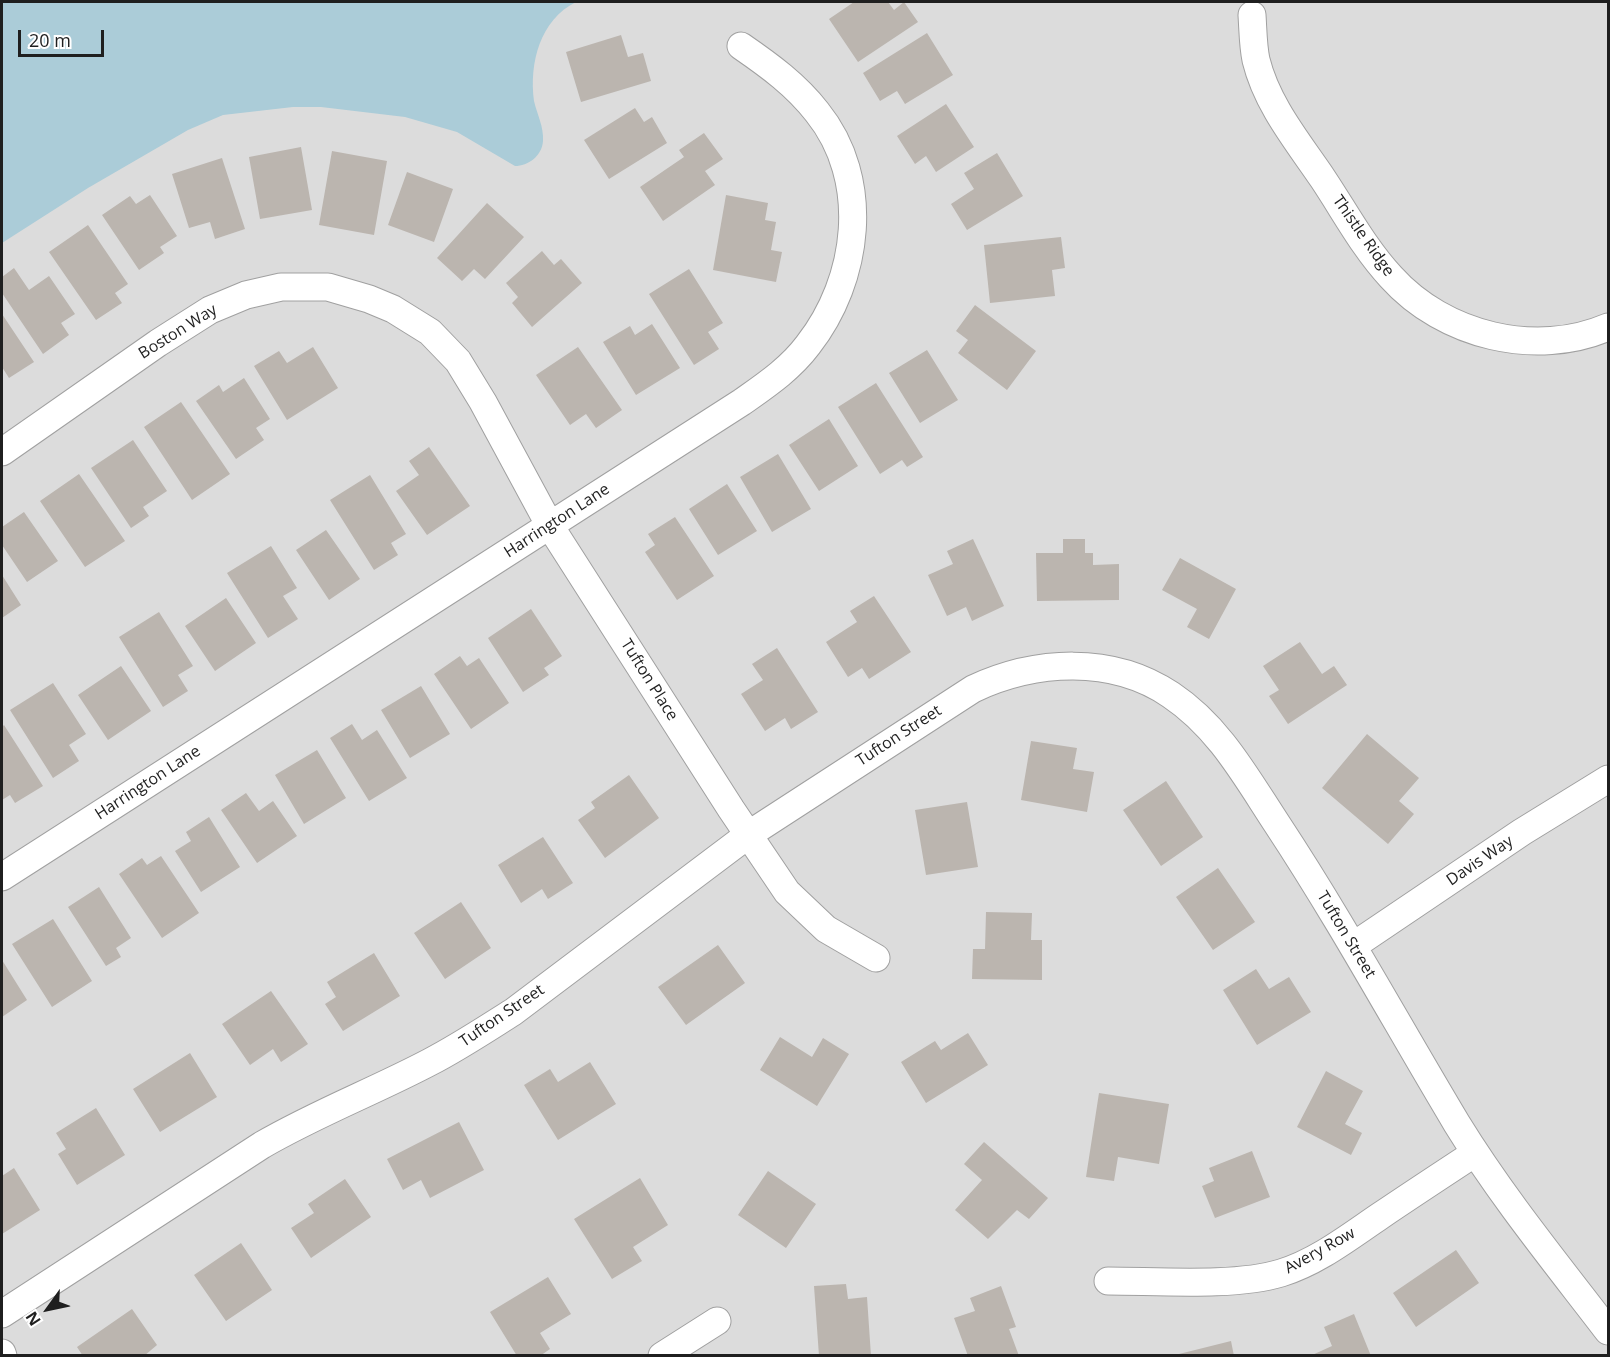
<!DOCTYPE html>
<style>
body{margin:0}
#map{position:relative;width:1610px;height:1357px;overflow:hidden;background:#eeece6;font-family:"Open Sans",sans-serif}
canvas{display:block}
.frame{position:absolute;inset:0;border:3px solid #1f1f1f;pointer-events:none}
.north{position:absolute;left:18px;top:1279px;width:60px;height:60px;-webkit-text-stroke:4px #fff;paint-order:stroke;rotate:237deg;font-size:16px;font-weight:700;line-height:24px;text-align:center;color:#1f1f1f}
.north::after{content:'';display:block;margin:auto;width:21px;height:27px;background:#1f1f1f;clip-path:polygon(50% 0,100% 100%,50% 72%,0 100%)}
.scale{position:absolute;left:18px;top:30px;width:86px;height:27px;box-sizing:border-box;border:3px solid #1f1f1f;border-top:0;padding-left:8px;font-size:18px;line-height:21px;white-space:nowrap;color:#1f1f1f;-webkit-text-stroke:4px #fff;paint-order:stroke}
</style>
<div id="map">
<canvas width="1610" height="1357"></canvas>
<div class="frame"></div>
<div class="north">N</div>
<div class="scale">20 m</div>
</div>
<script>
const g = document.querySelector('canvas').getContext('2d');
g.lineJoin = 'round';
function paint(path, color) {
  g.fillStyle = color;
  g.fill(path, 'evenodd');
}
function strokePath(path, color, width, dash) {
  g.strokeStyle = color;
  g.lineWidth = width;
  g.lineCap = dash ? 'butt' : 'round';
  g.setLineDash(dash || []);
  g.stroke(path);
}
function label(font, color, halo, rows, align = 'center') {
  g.font = font + ' "Open Sans",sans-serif';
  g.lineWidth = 4.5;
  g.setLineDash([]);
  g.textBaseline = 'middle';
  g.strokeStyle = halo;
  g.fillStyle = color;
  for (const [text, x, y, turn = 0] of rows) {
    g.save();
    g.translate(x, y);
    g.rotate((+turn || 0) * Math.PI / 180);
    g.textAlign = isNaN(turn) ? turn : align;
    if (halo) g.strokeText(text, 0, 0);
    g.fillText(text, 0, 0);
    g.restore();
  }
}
paint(new Path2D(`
 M2,2H1608V1355L2,1356Z`), '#dcdcdc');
paint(new Path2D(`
 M2,2H576C540,20 529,63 534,101C537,114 544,127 543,141C542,156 528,166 515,166L457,132L405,117L321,107H293L223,115L188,130L88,188L2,243Z`), '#abccd8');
paint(new Path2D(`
 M854,2H888L894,10L904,2L918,22L858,62L829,19Z
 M927,33L953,75L905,104L897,91L880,101L863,73Z
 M621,35L628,57L643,53L651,81L581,102L566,52Z
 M946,104L974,147L936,172L926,156L915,164L897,136Z
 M635,108L644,122L652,117L667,143L609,179L584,140Z
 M704,133L723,159L705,171L715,185L663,221L640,187L684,157L679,150Z
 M301,147L312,210L260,219L249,157Z
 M332,151L387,161L374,235L319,225Z
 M997,153L1023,196L967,230L951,204L974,189L964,173Z
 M222,158L245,229L215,239L210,222L189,228L172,174Z
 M407,172L453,189L434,242L388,225Z
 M150,195L177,236L160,247L164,253L139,270L102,215L130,196L136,204Z
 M726,195L768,203L765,220L776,222L771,250L782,252L776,282L713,270Z
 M487,203L524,237L485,279L474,269L462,281L437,258Z
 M88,225L128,284L115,293L122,303L96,320L49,252Z
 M1061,237L1065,268L1052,270L1055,296L990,303L984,245Z
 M542,251L554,265L561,259L582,283L532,327L512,303L518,297L506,283Z
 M14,268L29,290L49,276L75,314L61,323L69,335L43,354L2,293V277Z
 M689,269L723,323L708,332L719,349L694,365L649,294Z
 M975,305L1036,351L1007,390L958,353L968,340L956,331Z
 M2,314L34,362L9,378L2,367Z
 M652,324L680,368L636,395L603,342L630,326L635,335Z
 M313,347L338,388L287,420L254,366L279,351L287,363Z
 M578,347L622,410L596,428L586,414L570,425L536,375Z
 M927,350L958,400L920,423L889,373Z
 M244,378L270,419L256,428L264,440L236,459L196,401L219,385L223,392Z
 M876,383L923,457L907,467L902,460L880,474L838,407Z
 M181,402L230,474L192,500L144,427Z
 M829,419L858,466L819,491L789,445Z
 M133,440L167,491L143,507L149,516L131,528L91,468Z
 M429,447L470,506L427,535L396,491L419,475L409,461Z
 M778,454L811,509L772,532L740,477Z
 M79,474L125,541L85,567L40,501Z
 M370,475L406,534L391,543L398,555L374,570L330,500Z
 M727,484L757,531L718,555L689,509Z
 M24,512L58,561L27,582L2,545V527Z
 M675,517L714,576L677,600L645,552L655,545L648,534Z
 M326,530L360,579L329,600L296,550Z
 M973,539L1004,606L972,621L966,607L947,616L928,575L953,564L947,551Z
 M1063,539H1085V553H1093V565L1119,564V600L1037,601L1036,553H1063Z
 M271,546L297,588L283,596L298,619L268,638L227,573Z
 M1180,558L1236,589L1209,639L1187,627L1197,609L1162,590Z
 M2,575L21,605L2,618Z
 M874,596L911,652L869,679L862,668L848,677L826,642L857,622L850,611Z
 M226,598L256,643L215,671L185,626Z
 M531,609L562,656L544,668L549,675L523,692L488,638Z
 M159,612L193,666L178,675L188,691L163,707L119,637Z
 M1300,642L1322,674L1334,666L1347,685L1288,724L1269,696L1279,690L1263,666Z
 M777,648L818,712L791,729L785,718L765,731L741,694L763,680L752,664Z
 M460,656L467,666L479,658L509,703L471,729L434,674Z
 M121,666L151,711L108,740L78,695Z
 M53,683L86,734L69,745L79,761L53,778L10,710Z
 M421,686L450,734L410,758L381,710Z
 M352,724L362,740L377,730L407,778L369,801L330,738Z
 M4,725L43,786L15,803L10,795L2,800V727Z
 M1367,734L1419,778L1399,801L1414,814L1388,844L1322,788Z
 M1031,741L1077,748L1073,769L1094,772L1087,812L1021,800Z
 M317,750L346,798L304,824L275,775Z
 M629,775L659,818L605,858L578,820L595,808L591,802Z
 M1166,781L1203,837L1161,866L1123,810Z
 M246,793L259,811L273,801L297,836L257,863L221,810Z
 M967,802L978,867L926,875L915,810Z
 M209,817L240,867L201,892L175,851L191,841L186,832Z
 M543,837L573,883L548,899L542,889L521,903L498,865Z
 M161,856L199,913L162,938L119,874L142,858L147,865Z
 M1218,868L1255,922L1213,950L1176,897Z
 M99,887L131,938L116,948L121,957L106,966L68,907Z
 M461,902L491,948L445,979L414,933Z
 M986,912L1032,913L1031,940H1042V980L972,979L973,949H985Z
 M53,919L92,981L52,1007L12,944Z
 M718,945L745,983L686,1025L658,987Z
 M374,953L400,996L343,1031L325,1004L336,997L327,982Z
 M2,960L27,1000L2,1017Z
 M1256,969L1269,989L1289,977L1311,1012L1257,1045L1223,990Z
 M271,991L308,1044L281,1062L273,1049L250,1065L222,1024Z
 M968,1033L988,1065L926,1103L901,1062L935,1041L941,1050Z
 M780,1037L812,1057L823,1038L849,1054L817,1106L760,1070Z
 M190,1053L217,1097L160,1132L133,1089Z
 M590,1062L616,1104L558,1140L524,1085L550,1069L558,1082Z
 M1326,1071L1363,1091L1345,1124L1362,1133L1351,1155L1297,1127Z
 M1099,1093L1169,1104L1159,1164L1118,1157L1114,1181L1086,1177Z
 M96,1108L125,1155L77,1185L58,1154L66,1149L56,1133Z
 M459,1122L484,1170L430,1198L421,1180L403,1190L387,1159Z
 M984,1142L1048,1198L1029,1219L1017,1210L988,1239L955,1210L982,1180L964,1164Z
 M1252,1151L1270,1197L1215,1218L1202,1186L1214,1181L1209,1168Z
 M14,1168L40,1210L2,1234V1176Z
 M768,1171L816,1204L786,1248L738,1215Z
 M640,1178L668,1225L633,1247L642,1261L612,1279L574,1219Z
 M345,1179L371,1217L311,1258L291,1228L314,1213L308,1204Z
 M241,1243L272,1290L226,1321L194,1275Z
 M1456,1250L1479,1283L1416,1327L1393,1293Z
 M548,1277L571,1314L540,1333L550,1349L540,1356H517L490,1312Z
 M846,1284L848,1299L867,1297L871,1356H819L814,1286Z
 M1001,1286L1016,1327L1009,1329L1019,1356H968L954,1318L975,1311L970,1298Z
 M132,1309L157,1345L144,1356H83L77,1347Z
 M1354,1314L1371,1356H1310L1332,1346L1324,1327Z
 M1231,1341L1234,1356H1175V1355Z`), '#bbb5af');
const street = new Path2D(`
 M1252,15C1253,30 1253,46 1256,60C1267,105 1298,142 1323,179C1345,212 1364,248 1391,277C1444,336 1536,358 1608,327
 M2,452L158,343L210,310L246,295L281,287H328L369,299L393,309L430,332L458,361L483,402L550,526L731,809L787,892L826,929L876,958
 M2,877L742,402C766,385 790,369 808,345C859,280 872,180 817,112C796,85 770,66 741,46
 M1353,946L1522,832L1608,779
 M1108,1281C1157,1281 1236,1287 1281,1273C1317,1262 1349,1237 1380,1216C1411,1195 1443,1174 1475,1153
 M2,1314L262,1145C317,1113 375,1091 430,1062C459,1047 486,1029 513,1012L748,835L973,689C1035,660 1112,655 1171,695C1219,727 1246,777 1277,824C1341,921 1397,1024 1457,1124C1502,1197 1556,1263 1608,1331
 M2,1353L3,1356
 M662,1356L717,1321`);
strokePath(street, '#a0a0a0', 29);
strokePath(street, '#fff', 27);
label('16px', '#1f1f1f', '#fff', [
 ["Thistle Ridge",1363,236,55],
 ["Boston Way",178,332,-32],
 ["Harrington Lane",557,521,-33],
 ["Tufton Place",649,680,58],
 ["Tufton Street",899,736,-33],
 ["Harrington Lane",148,783,-33],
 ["Davis Way",1480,861,-34],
 ["Tufton Street",1346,935,59],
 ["Tufton Street",502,1016,-34],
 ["Avery Row",1320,1251,-29]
]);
</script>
